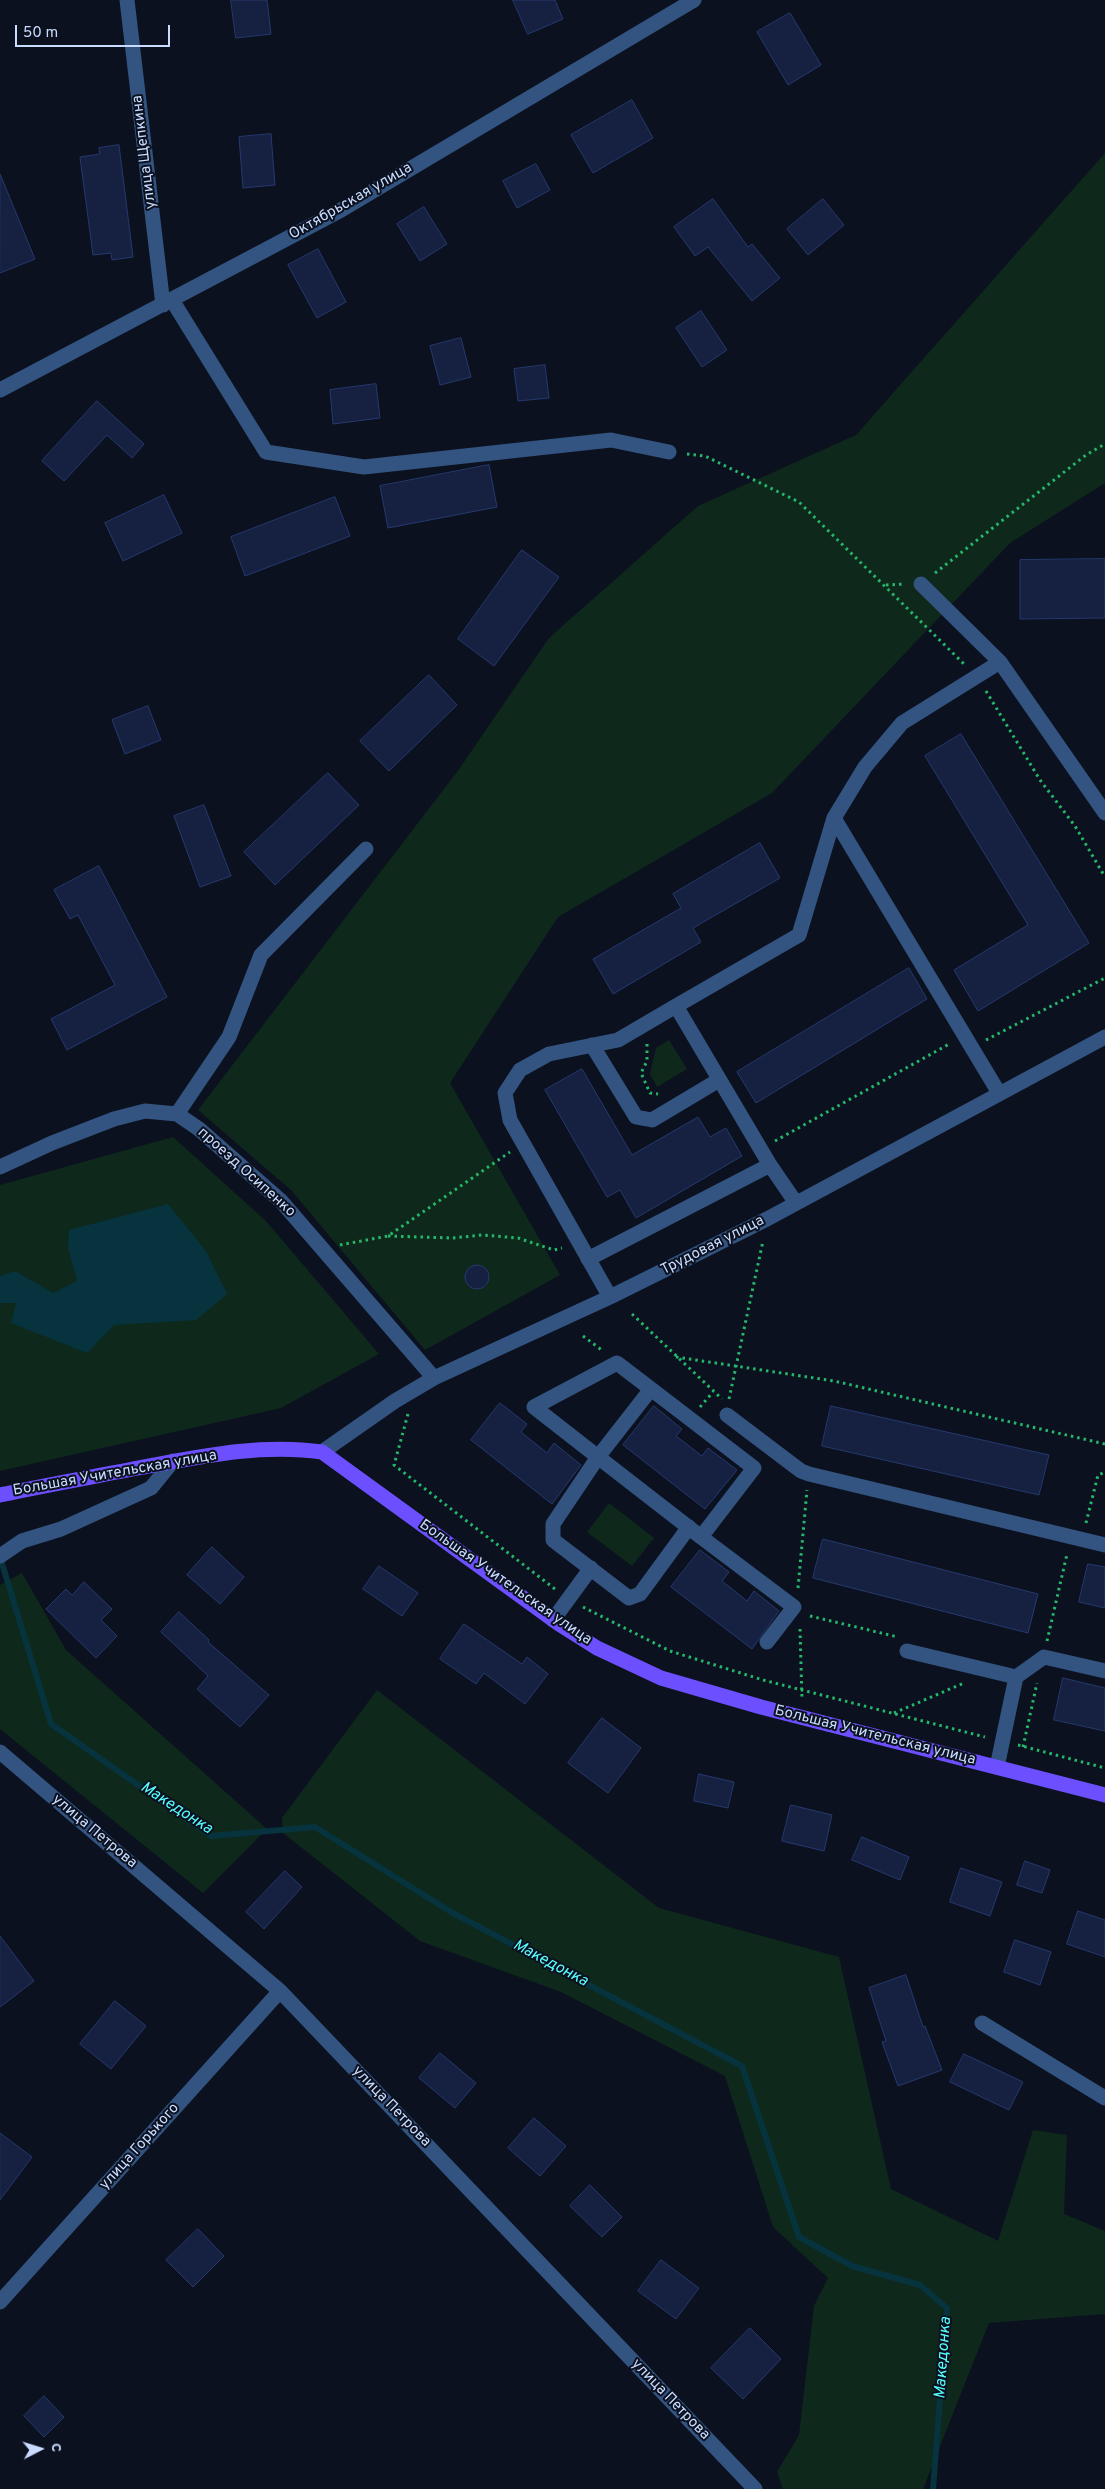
<!DOCTYPE html>
<meta charset="utf-8">
<style>
body{margin:0}
#map{position:relative;width:1105px;height:2489px;overflow:hidden;background:#0b111f;font-family:Overpass,sans-serif}
canvas{display:block}
.north{position:absolute;left:15px;top:2424px;width:50px;height:50px;-webkit-text-stroke:4px #0b111f;paint-order:stroke;rotate:85deg;font-size:14px;font-weight:700;line-height:20px;text-align:center;color:#c9dcff}
.north::after{content:'';display:block;margin:auto;width:18px;height:22px;background:#c9dcff;clip-path:polygon(50% 0,100% 100%,50% 72%,0 100%)}
.scale{position:absolute;left:15px;top:25px;width:155px;height:22px;box-sizing:border-box;border:2px solid #c9dcff;border-top:0;padding-left:6px;font-size:15px;line-height:18px;white-space:nowrap;color:#c9dcff;-webkit-text-stroke:4px #0b111f;paint-order:stroke}
</style>
<div id="map">
<canvas width="1105" height="2489"></canvas>
<div class="north">С</div>
<div class="scale">50 m</div>
</div>
<script>
const g = document.querySelector('canvas').getContext('2d');
g.lineJoin = 'round';
function paint(path, color) {
  g.fillStyle = color;
  g.fill(path, 'evenodd');
}
function strokePath(path, color, width, dash) {
  g.strokeStyle = color;
  g.lineWidth = width;
  g.lineCap = dash ? 'butt' : 'round';
  g.setLineDash(dash || []);
  g.stroke(path);
}
function label(font, color, halo, rows, align = 'center') {
  g.font = font + ' Overpass,sans-serif';
  g.lineWidth = 4;
  g.setLineDash([]);
  g.textBaseline = 'middle';
  g.strokeStyle = halo;
  g.fillStyle = color;
  for (const [text, x, y, turn = 0] of rows) {
    g.save();
    g.translate(x, y);
    g.rotate((+turn || 0) * Math.PI / 180);
    g.textAlign = isNaN(turn) ? turn : align;
    if (halo) g.strokeText(text, 0, 0);
    g.fillText(text, 0, 0);
    g.restore();
  }
}
paint(new Path2D(`
 M1105,153V483L1010,543L772,793L558,917L450,1083L560,1275L425,1350L291,1190L198,1110L457,772L549,638L698,506L856,435Z
 M669,1040L687,1069L657,1087L650,1074L656,1048Z
 M173,1137L266,1221L379,1354L281,1408L0,1471V1185Z
 M609,1503L654,1538L632,1566L587,1532Z
 M22,1573L66,1650L267,1829L203,1893L0,1729V1585Z
 M377,1690L659,1908L839,1957L891,2189L998,2241L1033,2130L1067,2135L1064,2214L1105,2231V2314L989,2323L923,2489H783L777,2472L799,2435L814,2306L828,2278L773,2227L725,2076L561,1992L420,1941L283,1833L282,1818Z`), '#0e291b');
paint(new Path2D(`
 M168,1204L206,1251L227,1294L196,1320L114,1325L87,1353L11,1323L16,1303H0V1276L15,1271L53,1293L77,1281L68,1248L69,1230Z`), '#06333d');
strokePath(new Path2D(`
 M0,1557L51,1724L211,1836L315,1827L451,1912L742,2066L799,2237L852,2266L920,2285L947,2308L933,2489`), '#06333d', 6);
const building = new Path2D(`
 M231,0H267L271,34L236,38Z
 M513,0H555L563,19L528,34Z
 M790,13L821,65L788,85L757,32Z
 M632,100L653,138L593,173L571,135Z
 M271,134L275,185L243,188L239,137Z
 M119,145L133,257L112,260L111,253L93,255L80,157L100,154L99,148Z
 M536,164L550,190L517,208L503,181Z
 M0,174L35,259L0,273Z
 M713,199L748,247L752,244L780,278L752,301L708,247L695,256L674,227Z
 M823,199L844,225L808,255L787,229Z
 M424,207L447,244L420,261L397,224Z
 M318,249L346,302L317,318L288,265Z
 M701,311L727,350L702,367L676,328Z
 M461,338L471,377L440,385L430,346Z
 M545,365L549,398L518,401L514,369Z
 M376,384L380,418L333,424L330,390Z
 M97,401L144,444L132,458L107,435L64,481L42,461Z
 M489,465L497,507L388,528L380,486Z
 M164,495L182,533L123,561L105,523Z
 M335,497L350,536L245,576L231,537Z
 M522,550L559,577L494,666L458,639Z
 M1105,559V618L1020,619V560Z
 M429,675L457,705L389,771L360,741Z
 M148,706L161,740L125,754L112,720Z
 M961,734L1089,943L978,1011L954,970L1028,925L925,756Z
 M328,773L359,805L275,885L244,852Z
 M204,805L231,876L200,887L174,816Z
 M760,843L780,878L693,928L701,942L613,994L593,959L681,908L673,894Z
 M99,866L167,997L67,1050L51,1019L115,985L78,915L70,919L54,890Z
 M909,968L927,999L756,1103L737,1072Z
 M582,1069L632,1155L698,1117L710,1137L726,1128L742,1156L636,1218L620,1190L607,1197L545,1090Z
 M465 1277a12 12 0 1 1 24 0a12 12 0 1 1-24 0Z
 M500,1403L527,1424L521,1432L547,1453L554,1443L581,1465L552,1504L471,1440Z
 M654,1406L682,1429L676,1436L702,1456L708,1448L737,1470L705,1509L623,1445Z
 M831,1406L1049,1455L1039,1495L822,1446Z
 M823,1539L1038,1594L1028,1633L813,1578Z
 M212,1547L244,1577L220,1604L187,1575Z
 M700,1550L729,1572L722,1581L747,1601L754,1591L779,1611L752,1649L671,1587Z
 M1088,1564L1105,1567V1608L1079,1602Z
 M379,1566L418,1593L402,1616L363,1589Z
 M84,1582L112,1609L101,1620L117,1636L96,1658L46,1609L66,1589L72,1595Z
 M179,1612L209,1640L208,1642L269,1695L240,1727L197,1689L208,1676L161,1632Z
 M464,1624L522,1664L527,1657L548,1674L525,1704L484,1673L476,1684L440,1659Z
 M1063,1678L1105,1688V1731L1054,1720Z
 M602,1718L641,1748L608,1793L568,1763Z
 M699,1774L734,1782L728,1808L694,1801Z
 M791,1805L832,1815L824,1851L782,1841Z
 M862,1837L909,1857L900,1880L852,1860Z
 M1025,1861L1050,1870L1042,1893L1017,1885Z
 M961,1868L1002,1882L990,1916L950,1902Z
 M285,1871L302,1887L264,1929L246,1912Z
 M1078,1911L1105,1920V1957L1067,1944Z
 M0,1936L34,1981L0,2007Z
 M1015,1940L1051,1952L1040,1985L1004,1972Z
 M906,1975L923,2027L925,2026L942,2070L898,2086L882,2042L886,2041L869,1988Z
 M115,2001L146,2026L111,2069L80,2044Z
 M440,2053L476,2083L455,2108L419,2078Z
 M964,2054L1023,2082L1009,2110L950,2082Z
 M534,2118L566,2146L540,2176L508,2148Z
 M0,2133L32,2157L0,2200Z
 M590,2185L622,2217L602,2237L570,2206Z
 M198,2229L224,2256L193,2287L166,2260Z
 M661,2260L699,2288L676,2319L638,2291Z
 M750,2328L781,2359L743,2399L711,2368Z
 M44,2396L64,2417L44,2437L24,2416Z`);
paint(building, '#162141');
strokePath(building, '#26396f', 1);
strokePath(new Path2D(`
 M687,454L705,456L799,502L965,665
 M935,573L1086,455L1105,444
 M886,585L905,584
 M986,691L1040,780L1075,826L1105,877
 M986,1040L1105,978
 M647,1044V1061L641,1073L650,1093L658,1094
 M775,1141L951,1043
 M388,1236L453,1238L482,1235L518,1238L554,1250L562,1248
 M340,1245L388,1236L510,1152
 M632,1314L722,1399
 M583,1336L603,1351
 M676,1357L834,1381L1105,1444
 M729,1399L763,1241
 M700,1407L713,1392
 M408,1414L394,1465L555,1589
 M1086,1523L1098,1475L1105,1472
 M798,1588L807,1490
 M583,1607L670,1651L763,1680L985,1737
 M810,1616L898,1637
 M800,1629L802,1700
 M1047,1641L1067,1554
 M894,1713L964,1683
 M1018,1745L1105,1768
 M1023,1747L1037,1683`), '#25b76a', 3, [2.5, 4]);
strokePath(new Path2D(`
 M127,0L163,305
 M172,300L266,452L364,467L611,440L669,452
 M0,390L341,210L694,0
 M921,584L1000,662
 M834,818L999,1093
 M592,1045L636,1117L652,1120L719,1080
 M177,1114L229,1037L261,955L366,849
 M0,1167L52,1143L114,1119L145,1111L177,1114L199,1129L281,1201L434,1378
 M796,1203L770,1165L676,1006L799,935L834,818L865,767L902,723L1000,662L1105,813
 M588,1259L770,1165
 M610,1297L510,1120L505,1093L520,1070L549,1054L618,1040L676,1006
 M651,1389L617,1363L534,1407L598,1457L553,1524V1540L629,1598L640,1594L689,1527
 M651,1389L754,1468L701,1537L598,1457Z
 M727,1415L801,1471L809,1474L1105,1545
 M322,1452L395,1401L434,1378L610,1297L767,1219L1105,1037
 M701,1537L794,1607L767,1642
 M0,1556L22,1541L61,1529L151,1488L173,1461
 M553,1620L591,1568
 M907,1651L1016,1677
 M0,1752L280,1991L755,2489
 M997,1767L1016,1677L1044,1657L1105,1671
 M982,2023L1105,2098
 M0,2302L280,1991`), '#335481', 15);
strokePath(new Path2D(`
 M0,1495C46,1485 92,1477 138,1468C198,1457 260,1443 322,1452L559,1624L597,1648L661,1678L761,1707L1105,1795`), '#6c50ff', 15);
label('15px', '#c9dcff', '#0b111f', [
 ["улица Щепкина",145,152,-97],
 ["Октябрьская улица",351,202,-30],
 ["проезд Осипенко",246,1173,42],
 ["Трудовая улица",713,1246,-27],
 ["Большая Учительская улица",115,1474,-10],
 ["Большая Учительская улица",505,1583,35],
 ["Большая Учительская улица",875,1736,14],
 ["улица Петрова",94,1832,40],
 ["улица Петрова",391,2107,46],
 ["улица Горького",140,2147,-48],
 ["улица Петрова",670,2400,46]
]);
label('italic 16px', '#57ffff', '#0b111f', [
 ["Македонка",176,1809,33],
 ["Македонка",550,1964,28],
 ["Македонка",944,2358,-86]
]);
</script>
